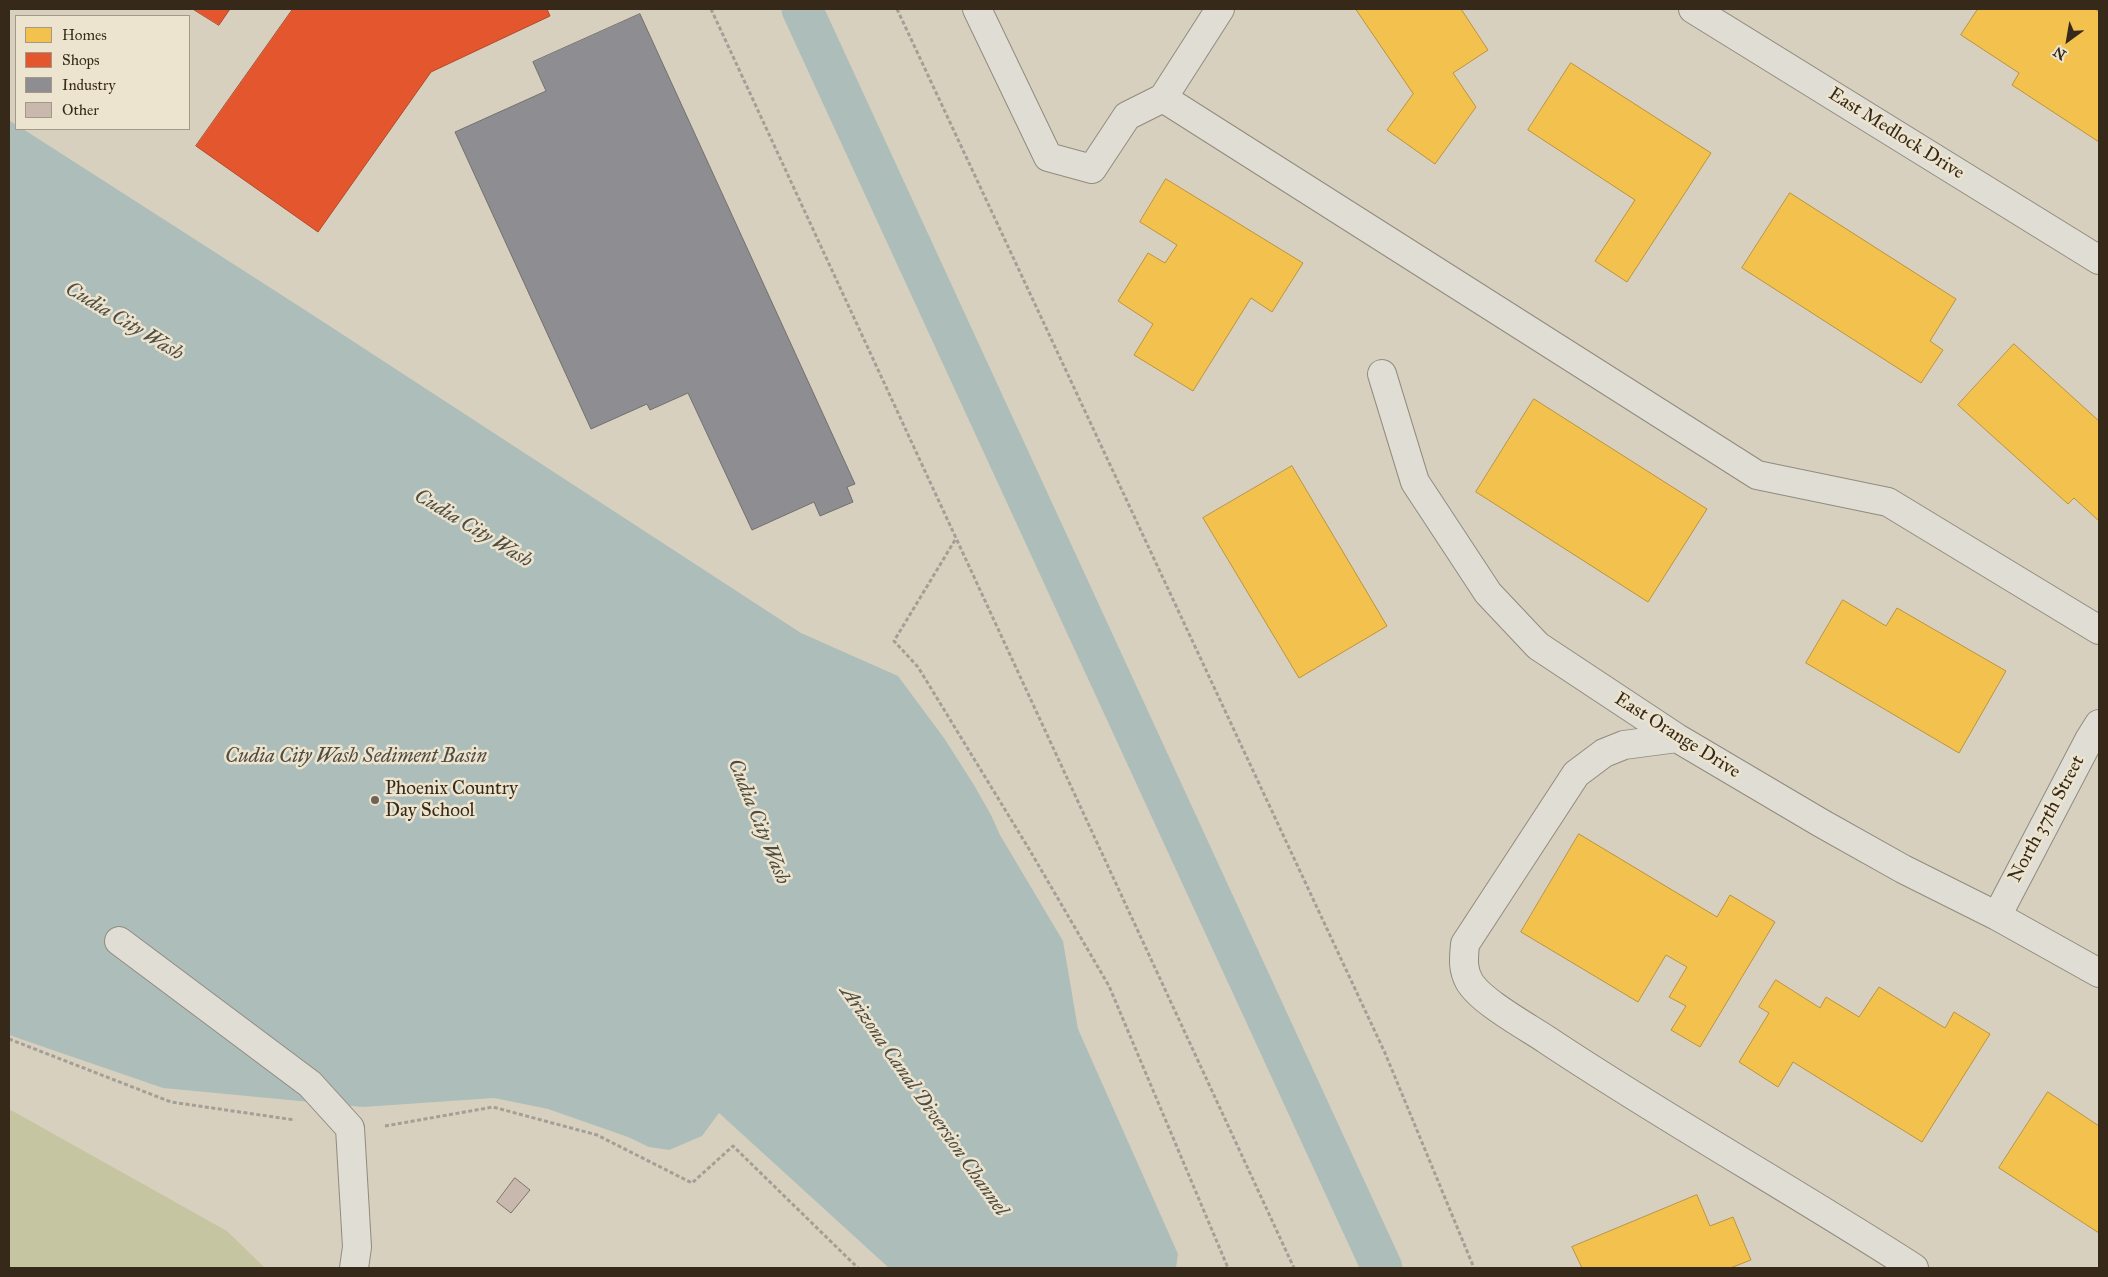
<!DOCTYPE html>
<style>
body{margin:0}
#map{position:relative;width:2108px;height:1277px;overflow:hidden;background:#d8d0be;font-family:"IM FELL Great Primer",serif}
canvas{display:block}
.frame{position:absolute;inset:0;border:10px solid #372919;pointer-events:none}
.legend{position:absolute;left:15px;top:15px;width:175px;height:115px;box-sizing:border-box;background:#ece4ce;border:1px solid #a49986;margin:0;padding:6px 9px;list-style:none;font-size:15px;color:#372919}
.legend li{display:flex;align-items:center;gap:10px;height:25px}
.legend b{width:25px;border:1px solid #a49986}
.north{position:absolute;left:2043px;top:15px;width:50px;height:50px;-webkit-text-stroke:4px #ece4ce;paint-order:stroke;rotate:212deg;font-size:14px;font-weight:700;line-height:20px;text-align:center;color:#372919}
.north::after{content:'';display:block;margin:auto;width:18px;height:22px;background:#372919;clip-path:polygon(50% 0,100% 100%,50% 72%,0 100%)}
</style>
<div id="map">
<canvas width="2108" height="1277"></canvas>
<div class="frame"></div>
<ul class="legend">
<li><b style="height:14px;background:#f2c14e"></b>Homes</li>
<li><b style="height:14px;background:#e4572e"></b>Shops</li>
<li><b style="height:14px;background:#8d8d92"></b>Industry</li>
<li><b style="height:14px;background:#c9b8ae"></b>Other</li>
</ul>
<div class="north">N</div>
</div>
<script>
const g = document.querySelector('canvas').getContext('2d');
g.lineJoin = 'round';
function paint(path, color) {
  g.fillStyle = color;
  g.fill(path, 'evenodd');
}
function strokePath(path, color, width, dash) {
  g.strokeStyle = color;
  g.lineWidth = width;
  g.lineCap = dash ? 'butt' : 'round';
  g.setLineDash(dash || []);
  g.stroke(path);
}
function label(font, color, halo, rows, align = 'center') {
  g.font = font + ' "IM FELL Great Primer",serif';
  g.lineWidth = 5;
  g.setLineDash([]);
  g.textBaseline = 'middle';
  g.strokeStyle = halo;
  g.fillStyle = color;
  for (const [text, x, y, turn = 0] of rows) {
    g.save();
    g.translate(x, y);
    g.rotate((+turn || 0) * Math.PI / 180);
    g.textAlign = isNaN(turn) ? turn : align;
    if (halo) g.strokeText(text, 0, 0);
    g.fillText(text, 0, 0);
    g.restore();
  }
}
paint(new Path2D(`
 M9,1109L227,1231L265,1268H9Z`), '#c6c5a1');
paint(new Path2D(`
 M9,120L16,125V129H23L305,310L801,633L898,676L944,738L974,785L991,815L1000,835L1063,941L1078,1029L1178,1254L1176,1268H889L719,1113L702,1136L669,1150L649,1147L628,1137L548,1109L494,1098L363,1107L163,1088L9,1035Z`), '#adbeba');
const homes = new Path2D(`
 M1356,9H1461L1488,50L1453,73L1476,107L1435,164L1387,130L1413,94Z
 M1978,9H2095L2099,12V142L2012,85L2019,73L1961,35Z
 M1571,63L1711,153L1627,282L1595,261L1635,200L1528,130Z
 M1166,179L1303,263L1272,312L1251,298L1193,391L1134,355L1153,324L1118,301L1148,253L1165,263L1177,245L1140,222Z
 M1790,193L1956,299L1930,341L1943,350L1921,383L1742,268Z
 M2014,344L2099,421V521L2074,498L2068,504L1958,405Z
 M1534,399L1707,509L1648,602L1476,492Z
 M1292,466L1387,626L1299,678L1203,518Z
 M1843,600L1886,626L1897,608L2006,671L1959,753L1806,663Z
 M1579,834L1717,917L1730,895L1775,922L1700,1047L1671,1030L1686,1006L1669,997L1687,967L1666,955L1638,1002L1521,932Z
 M1776,980L1820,1008L1826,997L1859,1017L1879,987L1945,1028L1954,1012L1990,1034L1922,1142L1793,1062L1778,1087L1739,1062L1769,1013L1759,1007Z
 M2048,1092L2099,1126V1233L1999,1168Z
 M1697,1195L1710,1226L1733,1217L1751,1260L1730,1268H1582L1572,1247Z`);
paint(homes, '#f2c14e');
strokePath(homes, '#ba933e', 1);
const shops = new Path2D(`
 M193,9H230L219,25Z
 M293,9H547L550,16L431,72L318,232L196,146Z`);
paint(shops, '#e4572e');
strokePath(shops, '#b04928', 1);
const industry = new Path2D(`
 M640,14L855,484L847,487L853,502L820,516L814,502L752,530L688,393L650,410L647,404L591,429L455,132L546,91L533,62Z`);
paint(industry, '#8d8d92');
strokePath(industry, '#736f6e', 1);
strokePath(new Path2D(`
 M802,9L1382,1268`), '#adbeba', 41);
const building = new Path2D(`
 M515,1178L530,1190L511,1213L497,1202Z`);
paint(building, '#c9b8ae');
strokePath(building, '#7a7469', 1);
const minor = new Path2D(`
 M977,9L1048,157L1092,169L1127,116L1163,98L1220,9
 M1693,9L2099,260
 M1163,98L1757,475L1888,502L2099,630
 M1382,374L1415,482L1488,593L1538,646L1677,738L1821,823L1903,869L1997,916L2099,973
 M1677,738L1624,745L1604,753L1576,774L1465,944C1464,957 1462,968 1469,981C1480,1001 1526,1026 1547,1040C1667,1120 1793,1190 1914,1268
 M1997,916L2089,740L2099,724
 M119,941L310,1084L350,1128L357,1247L354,1268`);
strokePath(minor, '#918b7f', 30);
strokePath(new Path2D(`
 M711,9L1294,1268
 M897,9L1385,1053L1474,1268
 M955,540L894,641L918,667L1029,849L1109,986L1228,1268
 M9,1039L171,1102L295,1120
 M385,1126L493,1107L597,1135L692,1183L733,1146L858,1268`), '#a39f97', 3, [4, 2.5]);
strokePath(minor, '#e0ddd4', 28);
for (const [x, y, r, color] of [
 [375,800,5,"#6f6353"]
]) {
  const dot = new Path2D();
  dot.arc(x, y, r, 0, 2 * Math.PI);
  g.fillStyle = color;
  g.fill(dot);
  strokePath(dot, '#ece4ce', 2);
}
label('19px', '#372919', '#ece4ce', [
 ["East Medlock Drive",1896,134,32],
 ["East Orange Drive",1677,736,32],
 ["North 37th Street",2047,819,-62]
]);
label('19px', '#372919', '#ece4ce', [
 ["Phoenix Country",385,789],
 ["Day School",385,811]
], 'left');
label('italic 20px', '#504c41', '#ece4ce', [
 ["Cudia City Wash",124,322,31],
 ["Cudia City Wash",473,529,31],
 ["Cudia City Wash Sediment Basin",356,757],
 ["Cudia City Wash",758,822,68],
 ["Arizona Canal Diversion Channel",923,1101,55]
]);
</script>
